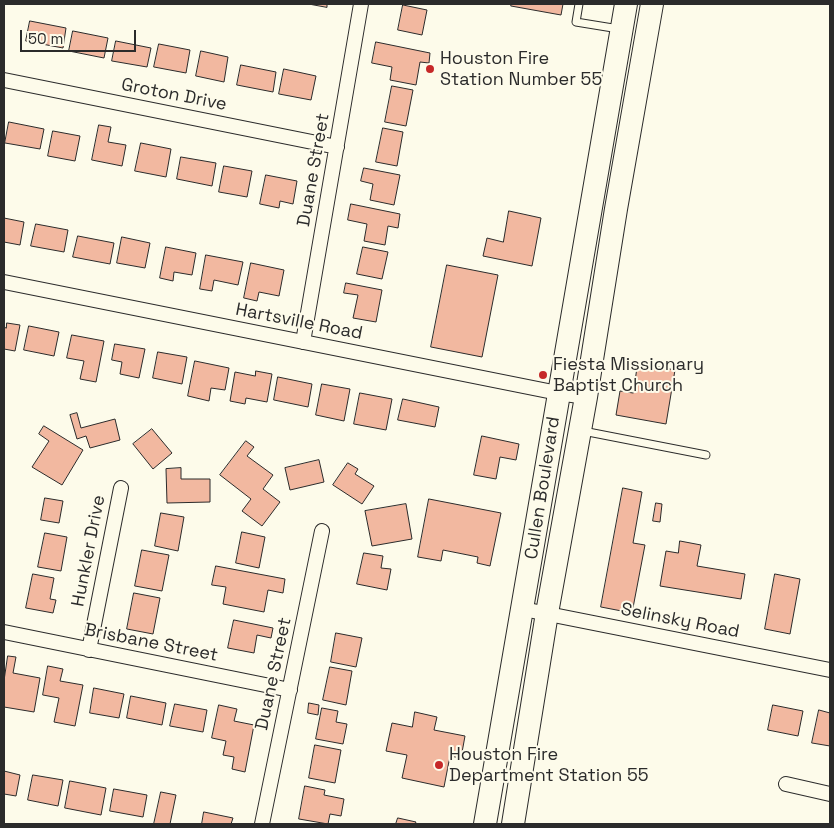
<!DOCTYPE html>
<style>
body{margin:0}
#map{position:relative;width:834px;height:828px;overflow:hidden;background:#fdfbea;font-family:"Space Grotesk",sans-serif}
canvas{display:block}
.frame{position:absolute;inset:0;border:5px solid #2b2b2b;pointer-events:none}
.scale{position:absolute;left:20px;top:30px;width:116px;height:22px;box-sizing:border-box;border:2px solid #2b2b2b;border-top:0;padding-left:6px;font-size:15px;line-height:18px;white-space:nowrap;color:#2b2b2b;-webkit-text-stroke:4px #fdfbea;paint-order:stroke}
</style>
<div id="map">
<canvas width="834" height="828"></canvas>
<div class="frame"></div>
<div class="scale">50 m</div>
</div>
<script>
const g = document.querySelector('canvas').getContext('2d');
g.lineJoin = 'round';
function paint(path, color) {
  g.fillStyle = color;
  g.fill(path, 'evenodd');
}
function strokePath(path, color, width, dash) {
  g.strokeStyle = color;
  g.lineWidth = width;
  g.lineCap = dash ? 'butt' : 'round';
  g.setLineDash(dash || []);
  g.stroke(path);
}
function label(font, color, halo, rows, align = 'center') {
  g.font = font + ' "Space Grotesk",sans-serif';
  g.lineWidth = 4;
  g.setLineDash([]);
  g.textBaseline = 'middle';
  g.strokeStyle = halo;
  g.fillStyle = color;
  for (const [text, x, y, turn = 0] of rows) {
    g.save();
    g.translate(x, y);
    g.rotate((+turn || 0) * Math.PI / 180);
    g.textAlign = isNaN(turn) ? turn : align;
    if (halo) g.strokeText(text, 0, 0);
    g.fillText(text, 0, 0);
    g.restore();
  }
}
const building = new Path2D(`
 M309,4H327V7Z
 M512,4H563L561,15L511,6Z
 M403,5L427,10L422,35L398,30Z
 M30,21L66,28L63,48L26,41Z
 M73,31L108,38L104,58L69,51Z
 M116,41L151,48L147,67L112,61Z
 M376,42L430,53L429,63L420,62L416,85L390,80L392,67L372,63Z
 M159,44L190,50L186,73L154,67Z
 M201,51L228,57L224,82L196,76Z
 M241,65L276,72L273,92L237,85Z
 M284,69L316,76L311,100L279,94Z
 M392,86L413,90L406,126L385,122Z
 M9,122L44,129L40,149L5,143Z
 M99,125L111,127L108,142L126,145L122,166L92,160Z
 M383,128L403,132L397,166L376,162Z
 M53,131L80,136L75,161L48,156Z
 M141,143L171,149L166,177L135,171Z
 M181,157L216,163L212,186L177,179Z
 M224,166L252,171L247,197L219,192Z
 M364,168L400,175L394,205L370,200L373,184L361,181Z
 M266,175L297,181L293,204L280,201L279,208L260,204Z
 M351,204L400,214L398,228L388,226L385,245L364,241L367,224L348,220Z
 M509,211L541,218L532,266L483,256L487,238L503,242Z
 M4,218L24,222L20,245L4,242Z
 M36,224L68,230L64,252L31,246Z
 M78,236L114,243L110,264L73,257Z
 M122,237L150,243L145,268L117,263Z
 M166,247L196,253L192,275L174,272L173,281L160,278Z
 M363,247L388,252L382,279L357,274Z
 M206,255L243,262L238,285L214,280L212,291L200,289Z
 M251,263L284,270L279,296L259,292L257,301L244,298Z
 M447,265L498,275L482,357L431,347Z
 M346,283L382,290L376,322L353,318L358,295L344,293Z
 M7,323L20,325L15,351L4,349V327L6,328Z
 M29,326L59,332L54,356L24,350Z
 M72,335L104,341L96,382L80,379L84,361L67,358Z
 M115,344L145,349L139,378L120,374L122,362L112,360Z
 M158,352L187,357L182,384L153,378Z
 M195,361L229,368L225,390L211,388L209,401L188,396Z
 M638,363L675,370L666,424L616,415L620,391L633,393Z
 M256,371L272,374L267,402L246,398L245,404L230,401L235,372L255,376Z
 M278,377L312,384L308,407L274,400Z
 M322,384L350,389L344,421L316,415Z
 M360,393L392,399L386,430L354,424Z
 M403,399L439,407L435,427L398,420Z
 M77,413L81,428L115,419L120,440L90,448L86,436L77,439L70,415Z
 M44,426L83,450L62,485L32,467L49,441L39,434Z
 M152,429L172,453L153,469L133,444Z
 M482,436L519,444L516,460L500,457L496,479L474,475Z
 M246,441L254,447L247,456L273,475L263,489L280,502L262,526L242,511L251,499L220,475Z
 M319,460L324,482L290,490L285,468Z
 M348,463L358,469L355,474L374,486L362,504L333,485Z
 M181,468V479H210V502L167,503L166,469Z
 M623,488L642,492L633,543L645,545L632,613L601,607Z
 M45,498L63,501L59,523L41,520Z
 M429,499L501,513L490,566L477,563L478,557L443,550L441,561L418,557Z
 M656,503L662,504L660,522L653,521Z
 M406,504L412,539L372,546L365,511Z
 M161,513L184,517L178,551L155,546Z
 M242,532L265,537L259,568L236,563Z
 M45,533L67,537L61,571L38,567Z
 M680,541L701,545L697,566L745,574L741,599L660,586L666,551L678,553Z
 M142,550L169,555L162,591L135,586Z
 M364,553L383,556L381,568L391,569L387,590L357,584Z
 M216,566L285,579L283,593L268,590L264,612L223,604L226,587L212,585Z
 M33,574L54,578L50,599L56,600L53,613L26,608Z
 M775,574L800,579L790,634L765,629Z
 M134,593L160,598L153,634L127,629Z
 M234,620L273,628L271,638L257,635L254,653L228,648Z
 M336,633L362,638L356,667L331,662Z
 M8,656L16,657L13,673L40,678L34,712L4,707V681Z
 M48,666L63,669L60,681L83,685L75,726L54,722L59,698L43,695Z
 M330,667L352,671L346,705L323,700Z
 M94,688L124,694L119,718L90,713Z
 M131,696L166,703L162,725L127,718Z
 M309,703L319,705L318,715L308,713Z
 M175,704L207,710L203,732L170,726Z
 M219,705L237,709L234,721L254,725L245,772L232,769L234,757L223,755L226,741L212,738Z
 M773,705L803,711L798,736L768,730Z
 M322,708L338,711L336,722L347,724L343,744L316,739Z
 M819,710L830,713V746L812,743Z
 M415,712L437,717L434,730L465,736L461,758L450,756L444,787L402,778L407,755L386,751L392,723L412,727Z
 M315,745L341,750L335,783L309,778Z
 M4,771L20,775L16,796L4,794Z
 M33,775L63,780L58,806L28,800Z
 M70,781L106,788L101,815L65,808Z
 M305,786L325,790L324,795L344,799L341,816L330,814L328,824L299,819Z
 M114,789L147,795L143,817L110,811Z
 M161,792L176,795L170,824H154Z
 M204,812L233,818L231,824H202Z
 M398,818L416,822L415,824H396Z`);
paint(building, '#f2b8a0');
strokePath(building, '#2b2b2b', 1);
const lane = new Path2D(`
 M579,4L576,22L619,29
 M583,431L706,455`);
const street = new Path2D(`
 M4,80L337,147
 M4,282L558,393L586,397
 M303,342L361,4
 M523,609L830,670
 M4,632L290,690
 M89,650L121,488
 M786,784L830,794
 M262,824L322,531`);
const primary = new Path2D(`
 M485,824L626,4
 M513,824L547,613L586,397L616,209L652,4`);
strokePath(lane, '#2b2b2b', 9);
strokePath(street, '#2b2b2b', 16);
strokePath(primary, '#2b2b2b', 24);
strokePath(lane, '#fdfbea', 7);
strokePath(street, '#fdfbea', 14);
strokePath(primary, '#fdfbea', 22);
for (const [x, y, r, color] of [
 [430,69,5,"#c62828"],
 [543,375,5,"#c62828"],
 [439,765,5,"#c62828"]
]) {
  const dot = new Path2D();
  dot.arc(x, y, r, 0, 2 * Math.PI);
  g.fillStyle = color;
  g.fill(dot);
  strokePath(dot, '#fdfbea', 2);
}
label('18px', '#2b2b2b', '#fdfbea', [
 ["Houston Fire",440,59],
 ["Station Number 55",440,80],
 ["Fiesta Missionary",553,365],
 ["Baptist Church",553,386],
 ["Houston Fire",449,755],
 ["Department Station 55",449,776]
], 'left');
label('18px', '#2b2b2b', '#fdfbea', [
 ["Groton Drive",174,95,11],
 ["Duane Street",314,170,-80],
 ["Hartsville Road",299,322,11],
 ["Cullen Boulevard",543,488,-81],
 ["Hunkler Drive",89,551,-79],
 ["Selinsky Road",680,621,11],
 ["Brisbane Street",151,643,11],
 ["Duane Street",274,674,-78]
]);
</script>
